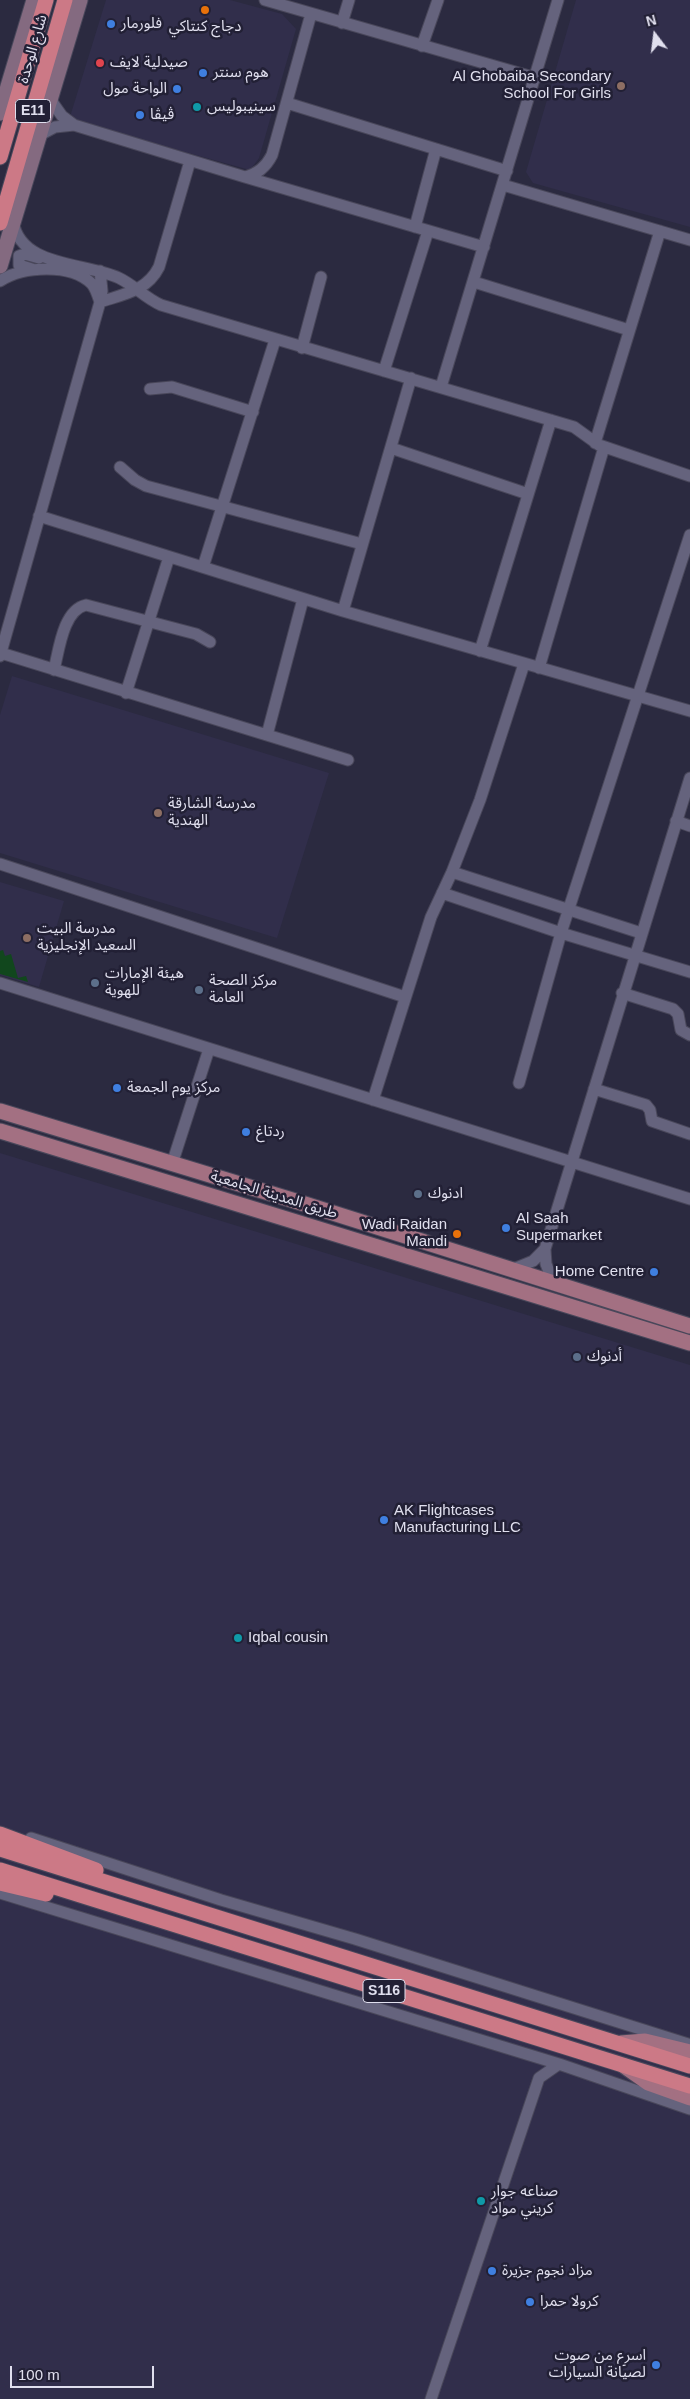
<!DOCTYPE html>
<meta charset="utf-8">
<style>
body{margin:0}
#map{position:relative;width:690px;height:2399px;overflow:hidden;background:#2b2a40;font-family:Arial,sans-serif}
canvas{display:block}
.north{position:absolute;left:630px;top:10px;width:50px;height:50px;-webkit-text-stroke:4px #222035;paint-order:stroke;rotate:345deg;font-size:14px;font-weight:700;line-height:20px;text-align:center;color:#e0dfee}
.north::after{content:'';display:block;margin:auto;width:18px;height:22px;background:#e0dfee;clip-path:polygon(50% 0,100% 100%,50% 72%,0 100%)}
.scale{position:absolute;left:10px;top:2366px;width:144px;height:22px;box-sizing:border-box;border:2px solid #e0dfee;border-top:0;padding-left:6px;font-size:15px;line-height:18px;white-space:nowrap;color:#e0dfee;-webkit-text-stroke:4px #222035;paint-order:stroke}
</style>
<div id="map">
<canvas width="690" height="2399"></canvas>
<div class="north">N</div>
<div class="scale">100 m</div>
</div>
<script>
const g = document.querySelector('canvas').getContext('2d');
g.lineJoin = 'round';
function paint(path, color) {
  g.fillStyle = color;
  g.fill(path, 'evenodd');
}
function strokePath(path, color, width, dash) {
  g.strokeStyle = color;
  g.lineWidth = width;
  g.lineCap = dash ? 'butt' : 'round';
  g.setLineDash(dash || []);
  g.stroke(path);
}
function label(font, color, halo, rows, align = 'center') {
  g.font = font + ' Arial,"Noto Sans Arabic",sans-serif';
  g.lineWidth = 5;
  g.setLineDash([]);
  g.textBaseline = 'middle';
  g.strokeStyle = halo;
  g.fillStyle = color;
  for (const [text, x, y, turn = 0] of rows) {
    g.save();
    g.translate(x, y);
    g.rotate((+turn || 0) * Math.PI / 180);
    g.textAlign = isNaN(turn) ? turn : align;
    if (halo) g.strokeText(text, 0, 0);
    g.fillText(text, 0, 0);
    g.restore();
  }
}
paint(new Path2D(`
 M106,0H230L282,14L296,29L259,158L250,170L69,120Z
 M576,0H690V227L533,183L526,172Z
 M12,676L329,773L277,938L0,853V715Z
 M0,882L64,901L39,987L0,975Z
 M0,1153L690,1365V2399H0Z`), '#312e4b');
paint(new Path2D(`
 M3,950L5,956L11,954L18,978L26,976L28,982L0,974V951Z`), '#11471d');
const street = new Path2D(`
 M265,0L536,78
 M342,23L349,0
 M422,46L438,0
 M50,99L62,116L74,125L245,177C258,174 266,167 272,155L311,14
 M287,103L507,171
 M40,135L55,127L74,125
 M245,177L484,247
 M503,185L690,240
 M13,221C20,268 86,262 119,278C134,285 145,298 161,305L574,427L599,445L690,476
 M415,227L436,149
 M32,269L19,265V256L25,254L39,258
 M0,281C23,266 71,263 92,284C96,289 98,296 100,302C124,294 147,291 159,267L190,161
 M474,282L629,330
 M302,348L321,277
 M384,371L428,231
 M441,387L558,0
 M150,389L172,387L253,412
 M595,443L660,231
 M391,448L528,494
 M120,467L135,480L146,486L362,544
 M39,516L343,611L690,711
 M203,567L275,340
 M343,611L411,378
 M480,651L551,420
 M1,653L348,760
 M0,656L100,302L102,291L100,271
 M539,668L604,447
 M54,670C59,650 63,610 86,605L196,634L210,642
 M126,693L169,557
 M267,735L303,599
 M676,821L690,826
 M0,864L405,997
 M452,872L641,933
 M442,893L561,933L690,972
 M0,983L690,1199
 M622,993L673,1009L678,1014L681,1030L690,1035
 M519,1083L561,933L690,535
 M594,1089L646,1105L650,1110L652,1121L690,1134
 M373,1100L431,917L452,872L480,800L524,664
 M172,1164L209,1049
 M511,1270L533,1261L545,1249
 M554,1284L546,1264L545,1249L690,778
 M31,1838L221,1900L355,1939L688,2044
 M0,1893L559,2064L690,2109
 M431,2399L539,2078L559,2064`);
const secondary = new Path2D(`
 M0,113L34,0
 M0,266L80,0`);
const primary = new Path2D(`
 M0,1111L292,1200L690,1326
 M0,1131L690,1343
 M621,2043L645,2041L690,2052
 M624,2066L648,2083L690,2098`);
const highway = new Path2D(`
 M0,157L46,0
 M0,223L65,0
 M0,1834L96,1870
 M0,1849L690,2066
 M0,1870L690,2086
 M0,1883L46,1894`);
strokePath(street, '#49475a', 13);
strokePath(secondary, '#49475a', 17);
strokePath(primary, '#49475a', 17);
strokePath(highway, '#49475a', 17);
strokePath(street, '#65637d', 11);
strokePath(secondary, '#846a80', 15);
strokePath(primary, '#a37082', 15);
strokePath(highway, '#cc7986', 15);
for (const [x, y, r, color] of [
 [205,10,5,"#e8710a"],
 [111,24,5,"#3f7fe0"],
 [100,63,5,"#e0444e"],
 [203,73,5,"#3f7fe0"],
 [621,86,5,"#8d6e63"],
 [177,89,5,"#3f7fe0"],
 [197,107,5,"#0f9aa8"],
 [140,115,5,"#3f7fe0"],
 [158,813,5,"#8d6e63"],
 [27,938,5,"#8d6e63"],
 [95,983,5,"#5c6f8a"],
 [199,990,5,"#5c6f8a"],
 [117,1088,5,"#3f7fe0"],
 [246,1132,5,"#3f7fe0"],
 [418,1194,5,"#5c6f8a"],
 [506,1228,5,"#3f7fe0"],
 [457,1234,5,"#e8710a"],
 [654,1272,5,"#3f7fe0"],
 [577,1357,5,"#5c6f8a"],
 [384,1520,5,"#3f7fe0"],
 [238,1638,5,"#0f9aa8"],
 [481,2201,5,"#0f9aa8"],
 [492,2271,5,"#3f7fe0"],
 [530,2302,5,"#3f7fe0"],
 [656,2365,5,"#3f7fe0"]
]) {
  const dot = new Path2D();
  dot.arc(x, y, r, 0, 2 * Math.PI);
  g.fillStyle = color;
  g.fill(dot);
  strokePath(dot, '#222035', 2);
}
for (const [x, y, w] of [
 [33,111,35],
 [384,1991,42]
]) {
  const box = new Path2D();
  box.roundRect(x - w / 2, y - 11.5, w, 23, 4);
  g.fillStyle = '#222035';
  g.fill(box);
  strokePath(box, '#e0dfee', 1);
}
label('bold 14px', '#e0dfee', null, [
 ["E11",33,111],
 ["S116",384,1991]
]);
label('15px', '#e0dfee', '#222035', [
 ["فلورمار",121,24],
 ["دجاج كنتاكي",205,27,"center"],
 ["صيدلية لايف",110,63],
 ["هوم سنتر",213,73],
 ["Al Ghobaiba Secondary",611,77,"right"],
 ["School For Girls",611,94,"right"],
 ["الواحة مول",167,89,"right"],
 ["سينيبوليس",207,107],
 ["ڤيڤا",150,115],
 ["مدرسة الشارقة",168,804],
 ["الهندية",168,821],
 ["مدرسة البيت",37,929],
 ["السعيد الإنجليزية",37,946],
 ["هيئة الإمارات",105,974],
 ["للهوية",105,991],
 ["مركز الصحة",209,981],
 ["العامة",209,998],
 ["مركز يوم الجمعة",127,1088],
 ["ردتاغ",256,1132],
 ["ادنوك",428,1194],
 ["Al Saah",516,1219],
 ["Supermarket",516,1236],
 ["Wadi Raidan",447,1225,"right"],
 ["Mandi",447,1242,"right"],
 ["Home Centre",644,1272,"right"],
 ["أدنوك",587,1357],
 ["AK Flightcases",394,1511],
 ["Manufacturing LLC",394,1528],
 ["Iqbal cousin",248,1638],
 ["صناعه جوار",491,2192],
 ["كريني مواد",491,2209],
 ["مزاد نجوم جزيرة",502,2271],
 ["كرولا حمرا",540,2302],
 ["اسرع من صوت",646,2356,"right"],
 ["لصيانة السيارات",646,2373,"right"]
], 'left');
label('15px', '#e0dfee', '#222035', [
 ["شارع الوحدة",33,49,-74],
 ["طريق المدينة الجامعية",274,1195,17]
]);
</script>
